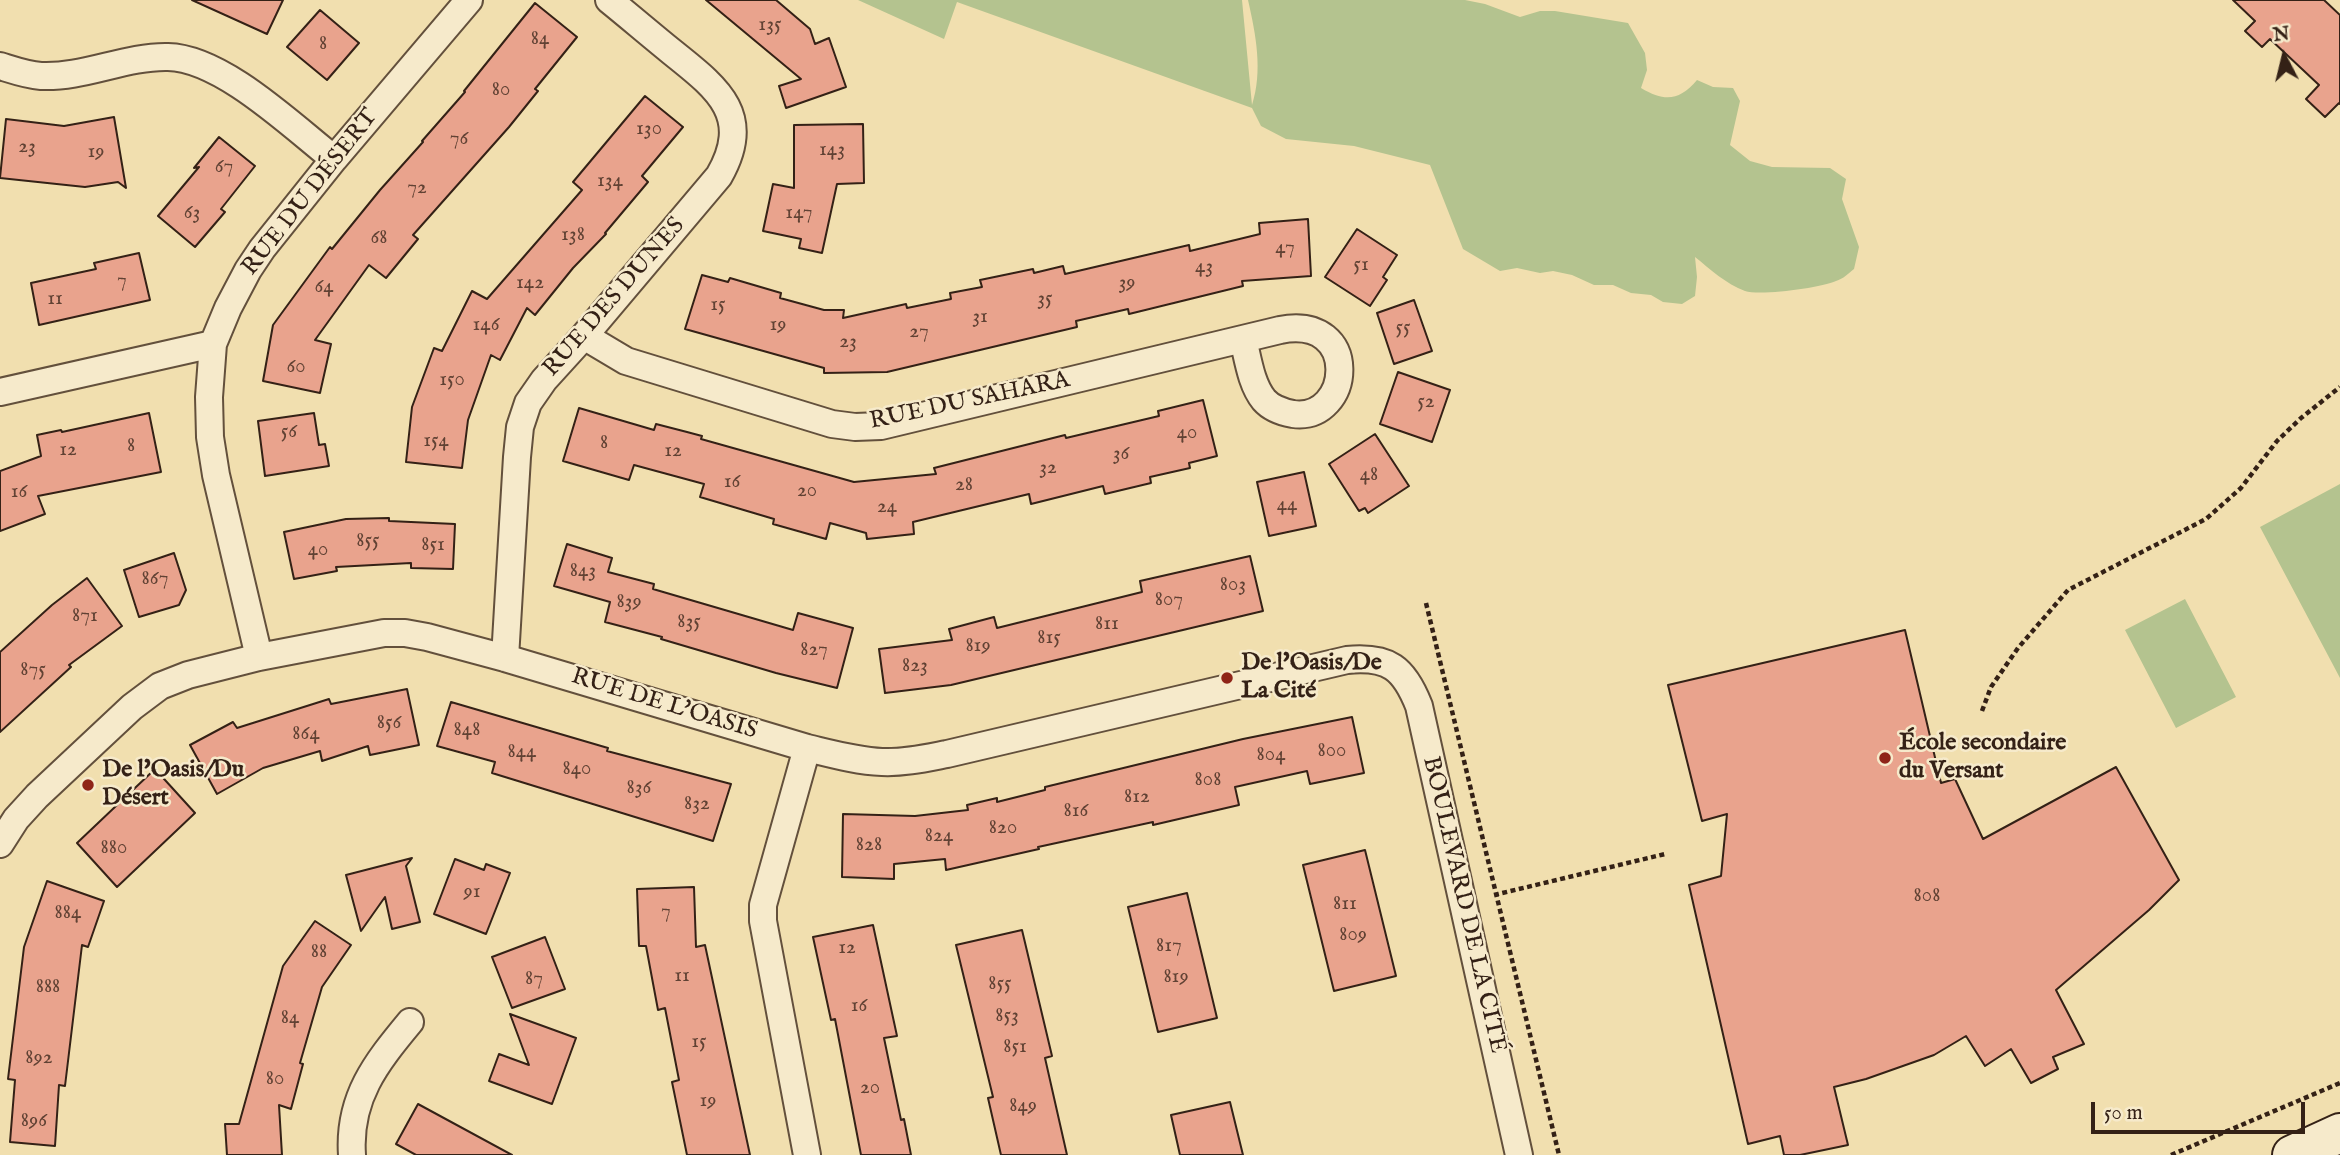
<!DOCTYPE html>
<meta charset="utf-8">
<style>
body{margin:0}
#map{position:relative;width:2340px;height:1155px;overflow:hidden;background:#f1dfaf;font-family:"IM FELL English",serif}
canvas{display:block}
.north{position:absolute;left:2249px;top:21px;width:70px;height:70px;-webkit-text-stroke:5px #f6eacb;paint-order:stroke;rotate:353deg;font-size:19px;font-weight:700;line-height:28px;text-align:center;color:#342116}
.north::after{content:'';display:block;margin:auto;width:24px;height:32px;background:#342116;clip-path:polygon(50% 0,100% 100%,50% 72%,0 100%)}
.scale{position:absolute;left:2091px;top:1102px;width:214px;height:32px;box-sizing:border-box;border:4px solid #342116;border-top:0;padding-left:9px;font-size:21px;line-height:24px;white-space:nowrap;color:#342116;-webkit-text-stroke:5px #f6eacb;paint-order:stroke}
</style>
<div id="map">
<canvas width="2340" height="1155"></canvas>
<div class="north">N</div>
<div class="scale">50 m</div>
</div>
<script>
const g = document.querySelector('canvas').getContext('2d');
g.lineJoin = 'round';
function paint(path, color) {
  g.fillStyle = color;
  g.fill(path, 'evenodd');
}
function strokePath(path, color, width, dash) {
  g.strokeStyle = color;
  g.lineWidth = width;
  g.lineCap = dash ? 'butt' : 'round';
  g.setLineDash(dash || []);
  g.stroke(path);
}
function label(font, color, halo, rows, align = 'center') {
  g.font = font + ' "IM FELL English",serif';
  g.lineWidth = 5;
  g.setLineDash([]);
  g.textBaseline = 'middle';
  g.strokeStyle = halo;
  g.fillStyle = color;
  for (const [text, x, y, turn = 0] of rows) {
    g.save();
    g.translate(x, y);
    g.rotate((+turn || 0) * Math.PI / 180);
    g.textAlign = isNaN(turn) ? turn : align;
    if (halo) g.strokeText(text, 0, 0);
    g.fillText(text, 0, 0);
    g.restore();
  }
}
paint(new Path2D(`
 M858,0H1242L1252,105C1263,71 1256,35 1248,0H1465L1485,4L1520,17L1540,11H1555L1628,23L1645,53L1647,70L1641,88C1665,102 1679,101 1697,80L1713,87L1733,88L1740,101L1730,145L1750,161L1772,167L1830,168L1846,179L1842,199L1859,247L1854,269C1849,273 1843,279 1836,281C1821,288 1760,296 1745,291C1726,284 1710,269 1695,257L1697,277L1695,296L1682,304L1663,302L1651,295L1631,293L1613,285H1594L1572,275L1553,271L1540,273L1517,268L1500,271L1463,249L1430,165L1354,146L1286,139L1261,126L1252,108L957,2L944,39Z
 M2340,484V678L2260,527Z
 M2185,599L2236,697L2176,728L2125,630Z`), '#b4c38f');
const building = new Path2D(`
 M192,0H283L267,34Z
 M706,0H776L810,29L815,44L829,38L846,87L786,108L779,86L801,79Z
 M2233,0H2324L2340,15V104L2339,103L2325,117L2306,99L2319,85L2270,39L2262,47L2245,31L2255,21Z
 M535,3L577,37L535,89L538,91L509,127L413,235L418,239L386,278L369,265L315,340L331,344L320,393L263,381L273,325L330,247L332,249L380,190L423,142L422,141L465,92L464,91Z
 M320,10L359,43L327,80L287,47Z
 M645,96L683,127L642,176L648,182L605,233L606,234L573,268L535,315L527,308L500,360L491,355L468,420L462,468L406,462L412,407L434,348L442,351L472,291L487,299L582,190L573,182Z
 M114,117L126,188L118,182L85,187L0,178L6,119L64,126Z
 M863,124L864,183L837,184L822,253L799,248L801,239L763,231L773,184L794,188V125Z
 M219,137L255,166L221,209L225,212L195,247L158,216L199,167L194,168Z
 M1308,219L1311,276L1242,281L1243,286L1129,314L1128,309L1076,321L1077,327L887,372L824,373V368L685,329L702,275L728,282L730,278L781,293L780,298L824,310H844L843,318L906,304L907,308L951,299L950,293L982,287L980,280L1033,269L1034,273L1063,266L1065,274L1189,245L1190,251L1260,234L1259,223Z
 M1357,229L1397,255L1383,277L1387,280L1370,306L1325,277Z
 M139,253L150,300L39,325L31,283L96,269L94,263Z
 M1414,300L1432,351L1394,364L1377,313Z
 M1398,372L1450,390L1432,442L1380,424Z
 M1203,400L1217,456L1189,463L1190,468L1150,477L1151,483L1105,494L1103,486L1031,504L1029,494L913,522L914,534L867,539L866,533L830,523L826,539L773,524L774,519L700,497L704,484L634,465L629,480L563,461L579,408L654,430L656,424L687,432L702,436L701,439L854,482L936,474L934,468L1065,435L1066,438L1159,416L1158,411Z
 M149,413L161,472L38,496L45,514L0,531V471L41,456L37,435L61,430L62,432Z
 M314,413L319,445L325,444L329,466L265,476L258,421Z
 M1375,434L1409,486L1368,513L1365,508L1359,511L1329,464Z
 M1304,472L1316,526L1269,536L1257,482Z
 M389,518V521L455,524L453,569L411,568V563L336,567L337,571L294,579L284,532L346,519Z
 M567,544L612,558L608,572L654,584L653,589L793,630L798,613L853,628L837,688L776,673L661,639L662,637L605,622L610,602L554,586Z
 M174,553L186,590L179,605L139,617L124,570Z
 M1250,556L1263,611L951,685L885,693L879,649L952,640L949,629L994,617L997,628L1142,592L1140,581Z
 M87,578L122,626L69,665L71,667L0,732V652L52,605Z
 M1905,630L1941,783L1955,779L1983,839L2116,767L2179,880L2149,910L2056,990L2084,1044L2053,1057L2058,1069L2031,1083L2011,1049L1985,1066L1966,1036L1934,1055L1866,1079L1834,1087L1848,1145L1800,1155H1784L1780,1136L1748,1144L1689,885L1721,876L1727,814L1702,821L1668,685Z
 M407,689L419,745L370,755L368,746L322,761L320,751L263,768L217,794L190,745L233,722L237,728L329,699L331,704Z
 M451,702L608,748L607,751L731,784L713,841L492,773L495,762L437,746Z
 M1352,717L1364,773L1310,784L1307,771L1235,787L1239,805L1153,825V822L1038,847L1039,849L946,870L945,859L894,864V879L842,877L843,814L915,816L968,810L967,805L997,798V802L1045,790V787L1243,739Z
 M155,769L195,813L117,887L77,843Z
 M1365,850L1396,976L1334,991L1303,865Z
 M412,858L406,866L420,922L392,929L385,897L361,931L346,875Z
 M455,859L484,870L486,864L510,873L486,934L434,914Z
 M47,881L104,901L88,947L82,945L65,1086L59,1085L55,1146L10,1142L15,1080L8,1079L24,947Z
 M694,887L696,947L705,945L750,1155H687L672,1082L679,1080L665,1008L658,1010L646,946H639L637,889Z
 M1187,893L1217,1018L1158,1032L1128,907Z
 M315,921L351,945L322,987L300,1063L303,1064L291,1109L279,1105L282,1155H227L225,1124H239L283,966Z
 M873,925L897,1036L884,1038L901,1120L904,1119L911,1155H861L835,1019L831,1020L813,937Z
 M1022,930L1052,1056L1045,1058L1067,1155H1001L988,1098L993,1097L956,945Z
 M545,937L565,989L512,1008L492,957Z
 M510,1014L576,1038L552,1104L489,1081L499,1054L529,1065Z
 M1230,1102L1243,1155H1180L1171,1115Z
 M418,1104L512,1155H416L396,1144Z`);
paint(building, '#e9a38d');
strokePath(building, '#342116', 2);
const minor = new Path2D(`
 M0,66C13,70 27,75 41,76C84,78 125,56 168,57C222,58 292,126 334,159
 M584,336L626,361L832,424L855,427L881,426L1280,330C1362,314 1352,422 1293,414C1282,412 1271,408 1264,400C1251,384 1248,359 1243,339
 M0,392L213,344
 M259,657L216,475L210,437L209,397L213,344L228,308L248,270L262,249L334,159L469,0
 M505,658L517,457L520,427L528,403L544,380L584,336L719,176C754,115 717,88 672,52C651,35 630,17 609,0
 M0,844L16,819L37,796L132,707L160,686L188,675L259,657L384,633H405L427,637L505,658L807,748C832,754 857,761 882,762C904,763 926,758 947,754L1347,660C1389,656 1404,668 1419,706L1519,1155
 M352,1155C348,1098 376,1063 410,1022
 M807,1155L763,921V905L807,748`);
const secondary = new Path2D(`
 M2292,1155L2340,1133`);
strokePath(minor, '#63503c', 30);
strokePath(secondary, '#342116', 42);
strokePath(new Path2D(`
 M1426,603L1559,1155
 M1982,711L1991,687L2018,648L2068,590L2206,519L2241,488L2277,441L2301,418L2340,387
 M1494,895L1665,854
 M2171,1155L2340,1083`), '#342116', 4.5, [5, 3.5]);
strokePath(minor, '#f6eacb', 26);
strokePath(secondary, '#f6eacb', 38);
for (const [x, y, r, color] of [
 [1227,678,7,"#8f2418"],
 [1885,758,7,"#8f2418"],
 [88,785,7,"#8f2418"]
]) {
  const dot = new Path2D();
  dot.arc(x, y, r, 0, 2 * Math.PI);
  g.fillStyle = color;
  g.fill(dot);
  strokePath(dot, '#f6eacb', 2.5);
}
label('21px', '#614234', null, [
 ["135",770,26],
 ["84",540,40],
 ["8",323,45],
 ["80",501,91],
 ["130",649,130],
 ["76",459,140],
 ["23",27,148],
 ["143",832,151],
 ["19",96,153],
 ["67",224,168],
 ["134",610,182],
 ["72",417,189],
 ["63",192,214],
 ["147",799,214],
 ["138",573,236],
 ["68",379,239],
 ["47",1285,249],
 ["51",1361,266],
 ["43",1204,268],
 ["7",122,282],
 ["142",530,284],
 ["39",1127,284],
 ["64",324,288],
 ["11",55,300],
 ["35",1045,300],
 ["15",718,306],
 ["31",980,318],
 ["146",486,326],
 ["19",778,326],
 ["55",1403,329],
 ["27",919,333],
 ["23",848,343],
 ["60",296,368],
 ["150",452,381],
 ["52",1426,403],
 ["56",289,433],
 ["40",1187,434],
 ["154",436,442],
 ["8",604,444],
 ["8",131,447],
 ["12",68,451],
 ["12",673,452],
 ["36",1121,455],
 ["32",1048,469],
 ["48",1369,476],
 ["16",732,483],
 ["28",964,486],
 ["20",807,492],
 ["16",19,493],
 ["44",1287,506],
 ["24",887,508],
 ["855",368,542],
 ["851",433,546],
 ["40",318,551],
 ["843",583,572],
 ["867",155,580],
 ["803",1233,586],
 ["807",1169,601],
 ["839",629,603],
 ["871",85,617],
 ["835",689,623],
 ["811",1107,625],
 ["815",1049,639],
 ["819",978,647],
 ["827",814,651],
 ["823",915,667],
 ["875",33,671],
 ["856",389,724],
 ["848",467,731],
 ["864",306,735],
 ["800",1332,752],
 ["844",522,753],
 ["804",1271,756],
 ["840",577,770],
 ["808",1208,781],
 ["836",639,789],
 ["812",1137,798],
 ["832",697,805],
 ["816",1076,812],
 ["820",1003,829],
 ["824",939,837],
 ["828",869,846],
 ["880",114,849],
 ["91",472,893],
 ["808",1927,897],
 ["811",1345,905],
 ["7",666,913],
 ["884",68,914],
 ["809",1353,936],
 ["817",1169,947],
 ["12",847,949],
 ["88",319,953],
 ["11",682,977],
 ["819",1176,978],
 ["87",534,980],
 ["855",1000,985],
 ["888",48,988],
 ["16",859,1007],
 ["853",1007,1017],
 ["84",290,1019],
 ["15",699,1043],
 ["851",1015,1048],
 ["892",39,1059],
 ["80",275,1080],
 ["20",870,1089],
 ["19",708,1102],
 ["849",1023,1107],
 ["896",34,1122]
]);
label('24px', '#342116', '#f6eacb', [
 ["RUE DU DÉSERT",311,193,-52],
 ["RUE DES DUNES",615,298,-49],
 ["RUE DU SAHARA",970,402,-12],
 ["RUE DE L'OASIS",664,705,17],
 ["BOULEVARD DE LA CITÉ",1463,905,77]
]);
label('bold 24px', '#342116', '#f6eacb', [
 ["De l'Oasis/De",1241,664],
 ["La Cité",1241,692],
 ["École secondaire",1899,744],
 ["du Versant",1899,772],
 ["De l'Oasis/Du",102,771],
 ["Désert",102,799]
], 'left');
</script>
